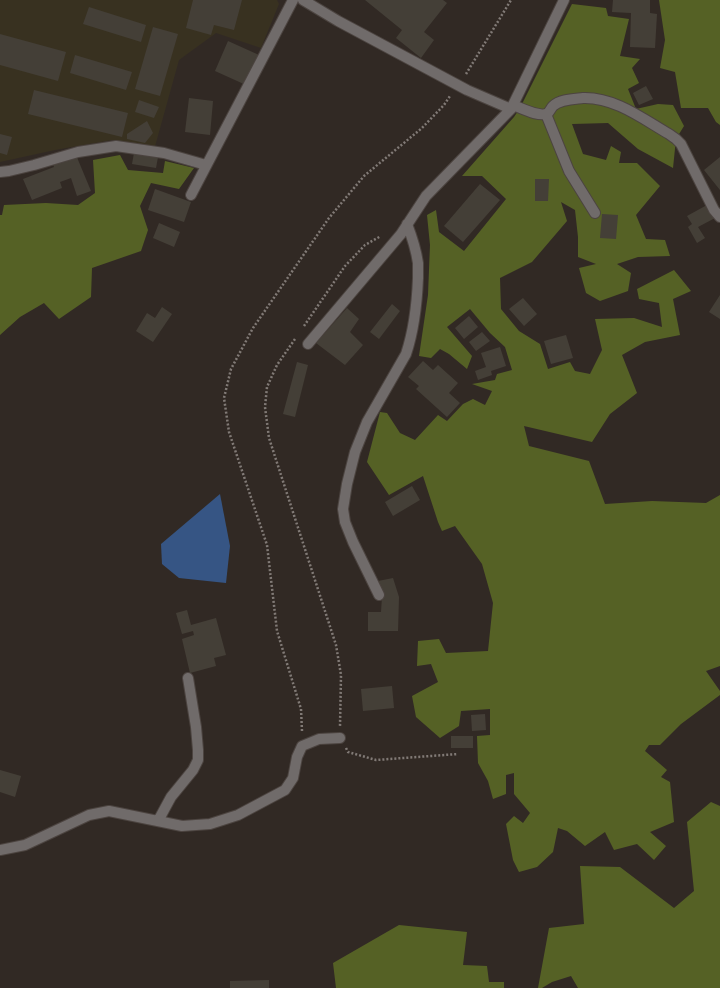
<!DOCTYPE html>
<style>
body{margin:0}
canvas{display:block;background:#312924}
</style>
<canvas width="720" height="988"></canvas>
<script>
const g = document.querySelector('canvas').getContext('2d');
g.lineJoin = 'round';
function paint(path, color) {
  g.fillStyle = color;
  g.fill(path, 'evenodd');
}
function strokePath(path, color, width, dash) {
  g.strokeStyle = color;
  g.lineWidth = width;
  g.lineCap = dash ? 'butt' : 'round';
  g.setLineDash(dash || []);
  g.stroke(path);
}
paint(new Path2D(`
 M0,0H277L279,4L261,48L216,33L179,60L154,150L125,144L112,140L55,150L0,162Z`), '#383120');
paint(new Path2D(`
 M659,0H720V125L716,122L708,108H681L675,72L660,68L665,40Z
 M572,4L606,8L608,16L629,19L620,56L640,59L632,68L639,83L628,89L636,109L658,104L673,105L684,126L676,139L673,168L638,149L608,123L572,124L583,154L606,160L611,146L621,152L619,163H637L660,186L636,215L646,239L665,240L670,256L638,257L617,264L631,273L628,291L600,301L586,293L579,268L596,264L578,257V237L575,210L561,202L567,221L532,262L500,278L501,309L519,331L540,344L548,369L570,362L575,371L590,374L602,350L595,319L634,318L662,327L659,303L639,299L637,289L674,270L691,291L673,299L680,335L645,342L622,355L637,393L610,414L592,442L524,426L529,446L589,461L605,504L652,501L706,503L720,495V666L706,671L720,691V695L681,724L660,745H649L645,751L667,770L661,777L670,782L674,822L650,832L666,846L654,860L637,844L614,850L605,832L585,846L567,831L558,828L553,852L537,867L519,872L513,860L506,824L514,816L523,823L530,813L514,794V773L506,775V794L493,799L488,781L478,763L477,736L490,735V709L461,711L459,726L440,738L416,717L412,696L438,682L431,664L417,666L418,641L439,639L446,653L488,651L493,603L482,564L455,526L442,531L438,522L423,476L389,495L367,462L380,412L387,413L400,433L415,440L438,415L447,421L463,404L473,399L485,405L492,391L472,384L495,380L497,374L512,370L505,347L490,333L470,309L447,327L472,356L467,369L449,354L440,349L431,358L419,356L428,295L430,245L427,215L436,210L439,232L464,251L506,199L482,176H462L514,117L520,108Z
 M120,155L128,170L163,173L165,161L194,168L179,189L151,183L140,206L148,230L141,251L92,268L91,297L59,319L44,303L20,317L0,335V215H2L4,205L46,203L78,205L95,193L93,160Z
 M711,802L720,806V988H578L571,976L552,982L542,988H538L549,928L584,924L580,866L620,867L674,908L694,891L687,822Z
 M399,925L467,932L463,965L487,966L489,982H504V988H336L333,963Z`), '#556125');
paint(new Path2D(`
 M220,494L230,546L226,583L179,578L162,564L161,544Z`), '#365584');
paint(new Path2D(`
 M193,0H242L234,30L214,25L211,35L186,28Z
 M365,0H443L447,3L424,32L434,40L421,58L396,38L402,30Z
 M613,0H650V13L657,14L655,48L630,47L631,13L612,12Z
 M89,7L146,25L141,42L83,24Z
 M153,27L178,34L160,96L135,89Z
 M0,34L66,52L58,81L0,65Z
 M228,41L259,55L246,85L215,71Z
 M75,55L132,72L126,90L70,73Z
 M646,86L653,99L639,105L633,93Z
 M34,90L128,113L122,137L28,114Z
 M189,98L213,101L210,135L185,132Z
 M139,100L159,107L154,118L135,112Z
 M147,121L153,133L145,143L127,139V134Z
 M0,134L12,137L7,155L0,153Z
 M134,153L158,157L156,168L132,164Z
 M76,155L91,191L77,196L71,178L60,182L62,188L32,200L23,179L54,167L53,164Z
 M720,157V190L704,170Z
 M535,179H549L548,201H535Z
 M480,184L500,200L463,242L444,226Z
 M155,189L191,202L184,222L148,210Z
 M707,205L715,218L698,227L705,238L697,243L688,227L692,224L687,216Z
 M602,214L618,215L616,239L600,238Z
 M159,223L180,232L174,247L153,238Z
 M720,295V319L709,312Z
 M523,298L537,314L524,326L509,309Z
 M392,304L400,311L379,339L370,332Z
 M162,307L172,314L153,342L136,331L147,313L155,318Z
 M347,308L359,319L350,332L363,345L345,365L316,343Z
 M469,316L478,327L464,339L455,328Z
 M482,332L490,341L476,351L469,342Z
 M566,335L573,358L551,364L544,341Z
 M500,347L506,366L491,371L492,375L478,380L475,371L486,367L481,353Z
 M423,361L433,370L438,365L458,383L449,393L460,403L447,417L416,389L419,386L408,377Z
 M297,362L308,365L295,417L283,414Z
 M412,486L420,500L393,516L385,502Z
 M393,578L399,597L398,631H368V612H381L382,597L378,581Z
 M187,610L191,625L216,618L226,655L214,658L216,666L190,673L182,639L194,635L193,631L182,634L176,613Z
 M392,686L394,708L363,711L361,689Z
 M485,714L486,730L472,731L471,715Z
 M451,736H473V748H451Z
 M0,770L21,776L15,797L0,792Z
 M269,980V988H230V981Z`), '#443f37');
const street = new Path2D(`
 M303,0L338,21L467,90L511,109
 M513,105C521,108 540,118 548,113C550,111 551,108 553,106C560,99 574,99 583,98C615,97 643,119 669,134L676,139L681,144L714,210L720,217
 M546,114L569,171L595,213
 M0,172L9,171L34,165L78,152L116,146L164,153L206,165
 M191,195L293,0
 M308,344L401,234L426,196L511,109L564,0
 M379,595L353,542L345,522L343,509L347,484L355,452L367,422L406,354C414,330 417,304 418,278C418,273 418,268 418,263C416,249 412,237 407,224
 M158,821L171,797L193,770L198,760V750L196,727L188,678
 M0,850L25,845L89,815L109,811L182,826L210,824L238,815L285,790L293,778L297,757L302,746L319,739L340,738`);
strokePath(street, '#4c4440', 12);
strokePath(new Path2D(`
 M466,74L511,0
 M304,326L345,266L365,245L381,236
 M295,339L277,365L267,387L265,407L269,438L336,645L341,675L340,726
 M302,731L301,709L277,631L267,545L229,432L224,398L231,369L253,328L329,218L364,176L422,128L444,105L450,96
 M346,748L348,752L376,760L458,754`), '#817a76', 2.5, [2, 2]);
strokePath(street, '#706b6a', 10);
</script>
